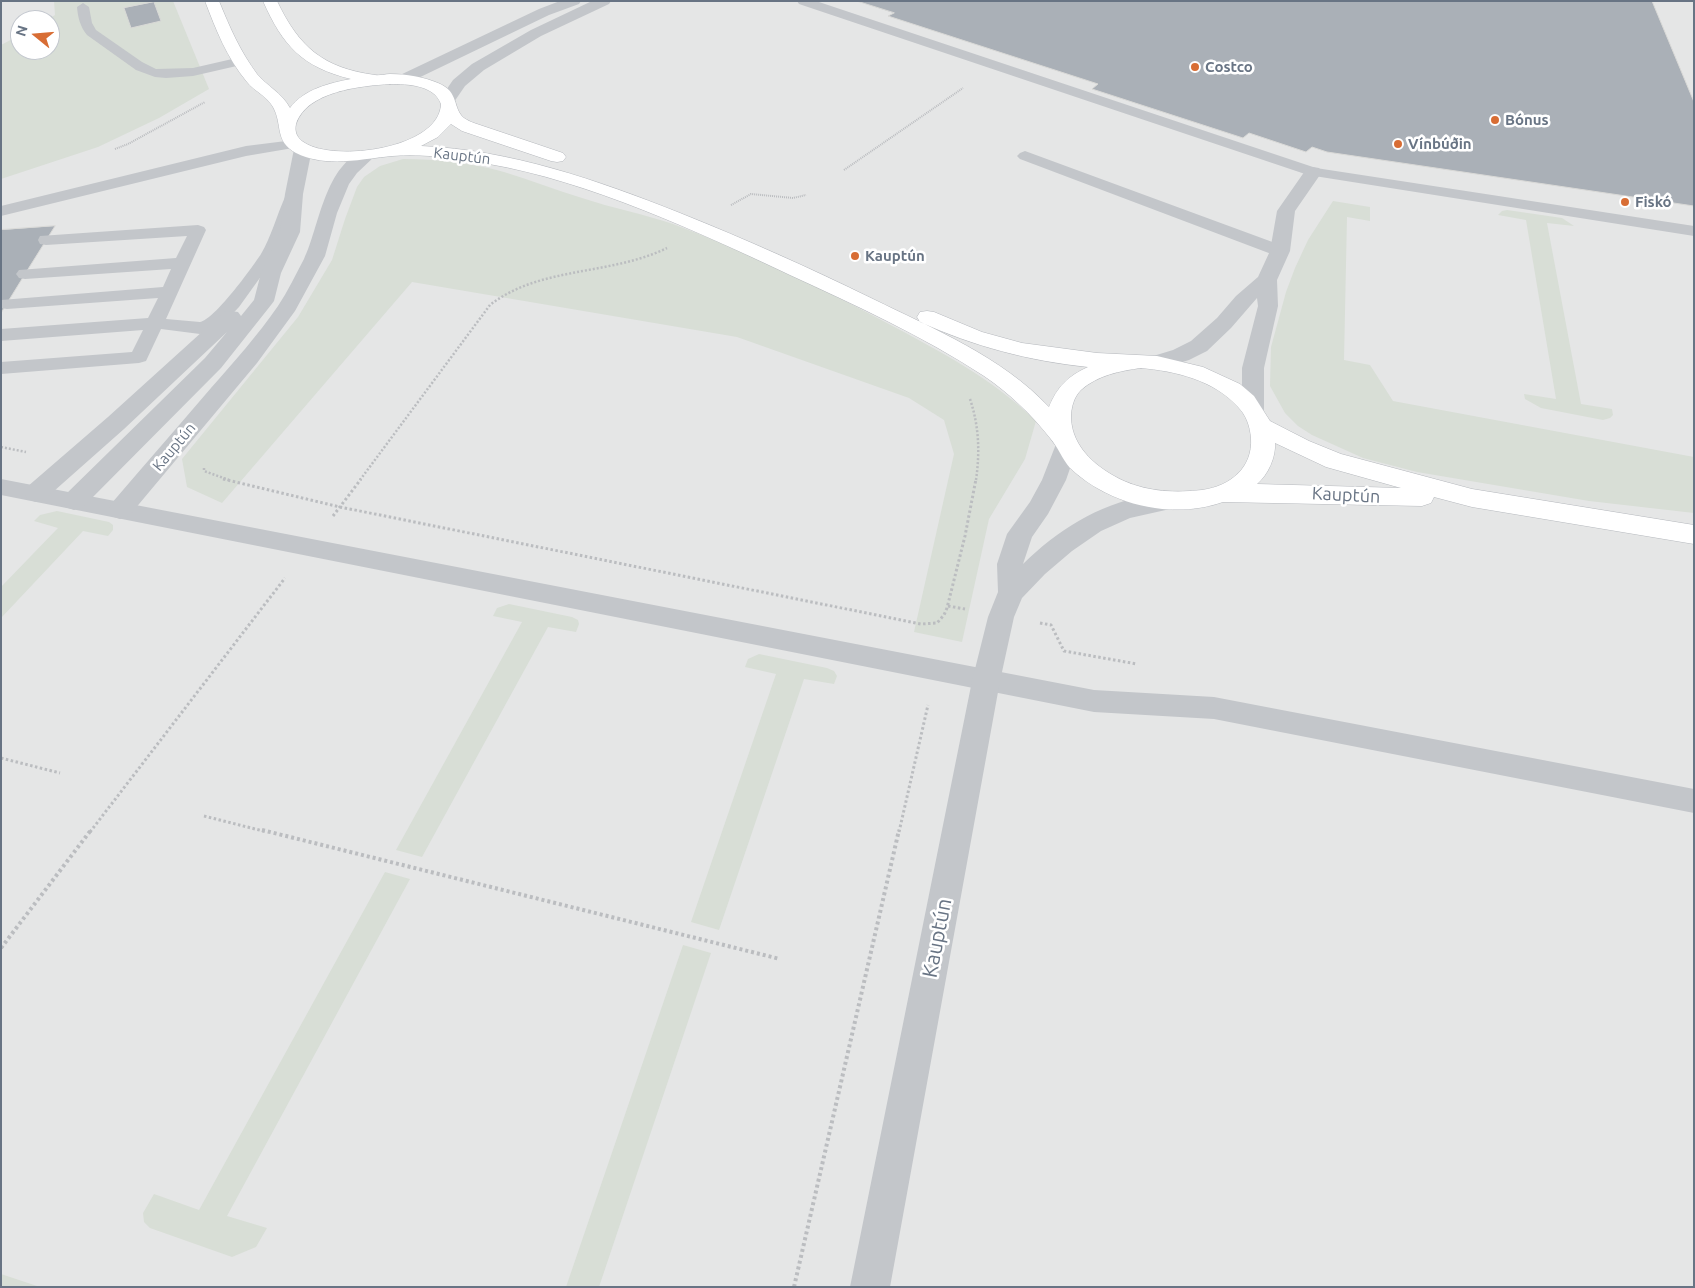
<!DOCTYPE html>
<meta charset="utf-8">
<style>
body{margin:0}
#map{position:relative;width:1695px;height:1288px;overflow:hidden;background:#f7f7f5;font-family:Ubuntu,sans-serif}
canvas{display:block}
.frame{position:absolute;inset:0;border:2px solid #687484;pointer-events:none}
.north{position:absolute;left:10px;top:10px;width:50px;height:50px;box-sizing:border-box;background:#fff;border:1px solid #c3c7ce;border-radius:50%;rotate:287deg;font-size:14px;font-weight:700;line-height:20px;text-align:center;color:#687484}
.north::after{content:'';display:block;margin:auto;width:18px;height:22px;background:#d86d34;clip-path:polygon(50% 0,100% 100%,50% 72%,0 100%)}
</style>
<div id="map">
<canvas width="1695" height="1288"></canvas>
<div class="frame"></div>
<div class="north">N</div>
</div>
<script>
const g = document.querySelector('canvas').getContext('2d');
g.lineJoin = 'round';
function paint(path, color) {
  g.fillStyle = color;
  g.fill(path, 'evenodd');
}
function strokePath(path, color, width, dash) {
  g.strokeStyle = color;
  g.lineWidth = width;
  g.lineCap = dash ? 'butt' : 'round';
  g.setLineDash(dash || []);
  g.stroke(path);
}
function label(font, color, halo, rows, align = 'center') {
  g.font = font + ' Ubuntu,sans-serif';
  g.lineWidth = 5;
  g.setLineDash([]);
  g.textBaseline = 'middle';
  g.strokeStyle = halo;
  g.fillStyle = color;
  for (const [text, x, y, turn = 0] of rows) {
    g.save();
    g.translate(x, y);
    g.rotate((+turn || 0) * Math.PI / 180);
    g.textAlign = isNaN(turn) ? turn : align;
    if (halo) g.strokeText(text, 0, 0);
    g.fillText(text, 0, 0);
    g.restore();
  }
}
paint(new Path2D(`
 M1,1H1694V1287H1ZM20,20H50V50H20Z`), '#e5e6e6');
paint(new Path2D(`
 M54,1H173L209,89L159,118L98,147L1,179V45L20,35V50H50V20H47L55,15Z
 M403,159C436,159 472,163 504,172C530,180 556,190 582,198C612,208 644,214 673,224C746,251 816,285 885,322C938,350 993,379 1036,421L1025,459L989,519L962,642L914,632L954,454L944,420L909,398L737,337L412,282L222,503L187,487L182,459L298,317L332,260L345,219L357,187L364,177L380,166Z
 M1333,201L1370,207V221L1347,217L1344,360L1370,365L1393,401L1694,457V513L1589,501L1417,472L1363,458L1312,435L1298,426L1285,413L1270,386L1271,347L1286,292L1295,268L1308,240Z
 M1507,210L1562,218L1574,226L1547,223L1581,404L1612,409L1613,415L1610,418L1603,420L1541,408L1525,399L1524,394L1556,399L1526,220L1498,215L1502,211Z
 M57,511L109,522L113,525V530L108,536L83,531L1,618V587L58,528L34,521L40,515Z
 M509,604L572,617L578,620L579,624L576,632L548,627L422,857L396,850L522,622L493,616L497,608Z
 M759,654L827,668L834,671L837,676L834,684L804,679L719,930L691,922L776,674L745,667L748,659Z
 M385,872L410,879L227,1216L267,1228L256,1247L232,1257L150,1228L144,1222L143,1213L154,1194L199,1210Z
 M683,945L711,953L599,1287H566Z
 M1,1274L40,1287H1Z`), '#d8ded6');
const building = new Path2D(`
 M857,1H1652L1694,102V206L1327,152L1312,147L1306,152L1249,133L1243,138L1092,89L1098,84L888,16L894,13Z
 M154,2L161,21L131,28L124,8Z
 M55,226L25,274L1,313V230Z`);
paint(building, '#aab0b7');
strokePath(building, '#d9d9d7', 1);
const secondary = new Path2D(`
 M205,1H219C230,28 240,51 257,74C267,86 282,93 290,108C304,89 330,83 351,79C302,67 283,46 263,1H277C299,47 323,68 375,75C379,76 385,74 390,74C406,74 424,77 438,83C460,92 452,108 464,118C467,120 471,122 474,123L563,153L566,157L563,161L557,162L551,161L462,131L451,124L438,137L421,146C511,150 597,180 680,213C745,239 810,268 873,299C934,329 1002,357 1049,407C1057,387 1068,376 1088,367C1029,361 973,346 920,322L917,317L920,312L927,311L934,312L982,332L1022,343L1097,353L1157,356L1203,367L1240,384L1254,396L1270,421L1309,441L1341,454L1472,489L1694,525V544L1472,507L1434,497L1431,503L1422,506L1223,502C1172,520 1109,505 1070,468C1062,459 1058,447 1050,438C1031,414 1009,393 984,376C923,336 855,305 790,275C699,232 588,181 489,164C458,159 423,153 392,156C361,159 326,168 296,153C274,141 283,125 273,107C267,96 254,91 247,82C227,58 216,30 205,1ZM390,84C408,84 434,85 441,104C439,149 335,162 305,143C298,139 294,133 296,124C307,91 361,86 390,84ZM1141,368C1175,371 1214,380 1238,407C1246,415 1250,426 1251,438C1253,467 1231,486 1202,490C1176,493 1149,492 1124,481C1098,469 1072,448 1071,418C1071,407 1074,397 1081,390C1098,375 1120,371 1141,368ZM1275,443L1326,467L1401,488L1257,484C1268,475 1276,457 1275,443Z`);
strokePath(secondary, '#b6b9be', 1);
strokePath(new Path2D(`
 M115,149L128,144L205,102
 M844,170L963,88
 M731,205L751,194L793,198L806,195`), '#bbbdc0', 2, [1, 1]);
strokePath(new Path2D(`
 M970,399C979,426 980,452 976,480
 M1,447L26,452
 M204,468V471L229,480
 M360,480L490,305C540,266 609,276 667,248`), '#bbbdc0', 2.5, [2, 2]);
strokePath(new Path2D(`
 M223,479L340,507L921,624L937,623L944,615L947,608L965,536L976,479
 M333,516L361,479
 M948,606L965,609
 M1040,623L1051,625L1064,651L1137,664
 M1,758L60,773
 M204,816L267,832
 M90,832L285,578
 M899,832L928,705`), '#bbbdc0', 3, [2.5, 2.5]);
strokePath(new Path2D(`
 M262,830L780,959
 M1,948L91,830
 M794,1287L899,830`), '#bbbdc0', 4, [3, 3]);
paint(new Path2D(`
 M797,1H816L1316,168L1694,226V236L1308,175L799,4Z
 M83,3L89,7L92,23L96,30L142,62L156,69L193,68L241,57L248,61L241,65L193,76L166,78L155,77L136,70L87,35C80,26 78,18 77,7Z
 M294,140L299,141L301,144L299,147L246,156L1,216V206L246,146Z
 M1025,151L1286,247L1288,251L1286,255H1274L1020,159L1017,156L1020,153Z
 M293,192L299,194L301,197L277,254L239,307L217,330L200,334L161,329L146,361L139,363L1,374V362L132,352L143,330L1,341V329L148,318L158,298L7,309L1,308V300L163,287L171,269L25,279L19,278L16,274L19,270L176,258L187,236L46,245L40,244L38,240L40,236L198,225L204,227L206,230L166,319L200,322C214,320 252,268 261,254C271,237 277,215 285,197L287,194Z
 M1,479L1094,690L1214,697L1694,789V813L1214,719L1094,712L1,495Z`), '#c3c6ca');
paint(new Path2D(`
 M560,1H581L579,4L549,15L410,82H398L396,79L398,76L539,9Z
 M592,1H611L609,4L541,36L484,70L465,86L454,102H442L440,99L453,80L472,64L531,30Z
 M303,144L309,145L312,149L303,194L300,232L281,273L274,301L271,305L221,368L83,507L74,510L65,507L62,501L65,495L205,358L227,332L124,429L45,499L36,502L27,499L24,493L27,487L108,417L224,312L231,311L238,312L241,316L254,300L261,273L280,232L285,194L294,149L297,145Z
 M366,151L372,152L375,156L357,173L349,184L337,213L325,256L295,311L257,363L129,516L120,519L111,516L108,510L111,504C144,465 178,427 211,388C234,362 258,335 278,306C288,291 296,274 304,259C319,229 325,161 366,151Z
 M1313,167L1319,168L1322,172L1295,211L1290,251L1277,280L1278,306L1264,368V411L1261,416L1253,419L1245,416L1242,411V368L1258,306L1257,298L1231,328L1207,351L1189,360L1166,367L1158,369L1150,367L1147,362L1150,357L1173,350L1191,341L1217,318L1236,296L1258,277L1270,251L1277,211L1307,168Z
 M1066,437L1074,439L1078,445L1066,480L1048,514L1032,537L1023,564C1058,530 1097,505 1145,496C1157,494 1167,491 1179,495L1182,501L1179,507L1130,518L1101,531L1072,551L1045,574L1022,598L1014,617L1000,681L890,1287H850L972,681L988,617L998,592L997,564L1007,534L1030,502L1042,480L1058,439Z`), '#c3c6ca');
paint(secondary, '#fff');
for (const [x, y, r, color] of [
 [1195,67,5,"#d86d34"],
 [1495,120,5,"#d86d34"],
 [1398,144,5,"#d86d34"],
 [1625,202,5,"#d86d34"],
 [855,256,5,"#d86d34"]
]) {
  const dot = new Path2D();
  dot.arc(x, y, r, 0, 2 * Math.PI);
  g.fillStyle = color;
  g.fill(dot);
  strokePath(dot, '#fff', 2);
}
label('bold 15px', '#687484', '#fff', [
 ["Costco",1205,67],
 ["Bónus",1505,120],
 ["Vínbúðin",1408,144],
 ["Fiskó",1635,202],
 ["Kauptún",865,256]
], 'left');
label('15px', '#687484', '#fff', [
 ["Kauptún",462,156,7],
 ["Kauptún",174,447,-50]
]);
label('18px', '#687484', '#fff', [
 ["Kauptún",1346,495,3]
]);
label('21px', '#687484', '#fff', [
 ["Kauptún",937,938,-79]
]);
</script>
